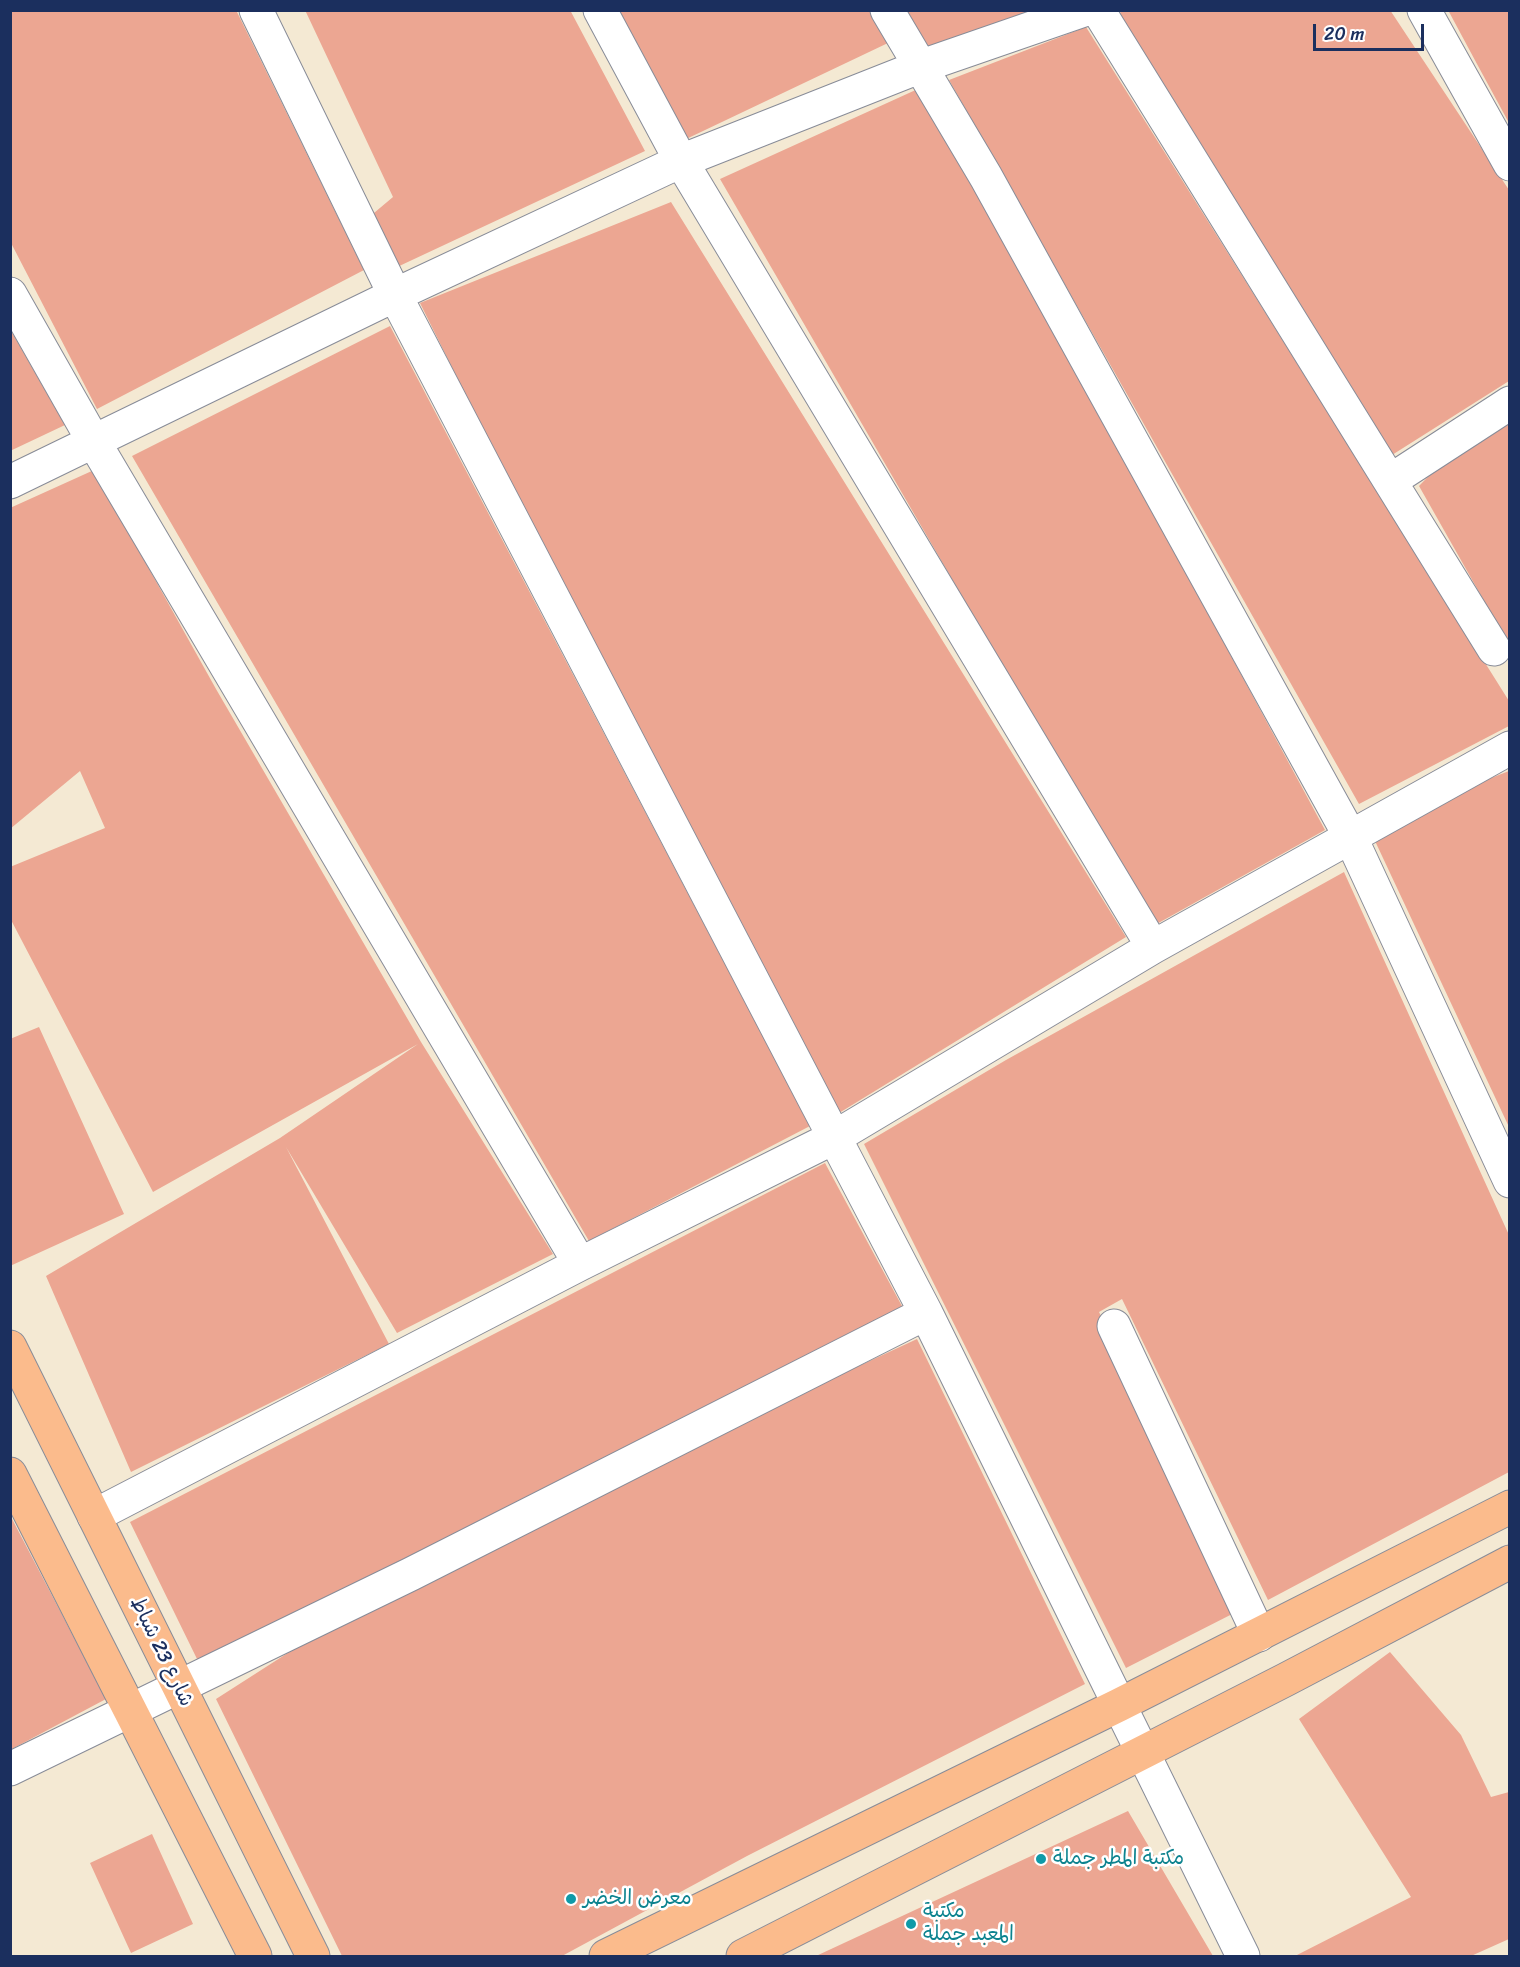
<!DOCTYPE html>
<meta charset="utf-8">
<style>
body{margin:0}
#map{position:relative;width:1520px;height:1967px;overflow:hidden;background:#f4e9d3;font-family:Sriracha,sans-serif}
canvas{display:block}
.frame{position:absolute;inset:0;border:12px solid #1b2f5e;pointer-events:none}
.scale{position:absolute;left:1313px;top:24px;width:111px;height:27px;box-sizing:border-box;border:3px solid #1b2f5e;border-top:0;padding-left:8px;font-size:18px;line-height:21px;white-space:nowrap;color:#1b2f5e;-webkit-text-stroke:4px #fff;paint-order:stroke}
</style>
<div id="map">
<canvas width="1520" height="1967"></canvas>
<div class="frame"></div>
<div class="scale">20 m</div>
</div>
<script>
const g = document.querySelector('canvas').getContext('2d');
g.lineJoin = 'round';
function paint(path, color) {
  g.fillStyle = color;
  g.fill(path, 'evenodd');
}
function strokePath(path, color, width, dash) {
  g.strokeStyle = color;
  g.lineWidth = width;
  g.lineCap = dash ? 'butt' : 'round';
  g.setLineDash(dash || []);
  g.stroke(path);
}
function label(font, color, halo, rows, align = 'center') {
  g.font = font + ' Sriracha,"Playpen Sans Arabic",sans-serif';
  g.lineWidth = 5;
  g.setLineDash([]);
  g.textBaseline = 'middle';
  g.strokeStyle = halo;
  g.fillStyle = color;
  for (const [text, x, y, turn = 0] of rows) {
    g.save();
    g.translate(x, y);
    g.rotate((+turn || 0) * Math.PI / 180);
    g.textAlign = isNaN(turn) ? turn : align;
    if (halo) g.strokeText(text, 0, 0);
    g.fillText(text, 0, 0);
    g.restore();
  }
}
paint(new Path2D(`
 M10,10H236L364,270L97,409L10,241Z
 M305,10H570L645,151L395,268L368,218L393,197Z
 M610,10H870L888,43L682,141Z
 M905,10H1039L932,58Z
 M1126,10H1390L1509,190V381L1392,455L1119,13Z
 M1448,10H1509V123L1477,64Z
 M1086,27L1509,701V726L1359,804L949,80Z
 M920,88L1188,576L1325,830L1153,926L720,179Z
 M671,202L1126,937L826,1121L420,303Z
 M390,326L810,1126L589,1241L132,456Z
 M10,329L65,425L10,451Z
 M1509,409V645L1419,486L1483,420Z
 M94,470L216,689L421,1042L553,1254L397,1333L286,1147L389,1344L131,1472L46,1276L280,1138L418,1044L153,1192L10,918V867L105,828L80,771L10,829V508Z
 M1509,771V1127L1368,826Z
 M1344,872L1509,1235V1472L1268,1600L1122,1299L1099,1312L1246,1607L1126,1668L864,1144L1006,1060Z
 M39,1027L124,1214L10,1266V1039Z
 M825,1163L910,1321L198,1661L130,1522Z
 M917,1339L1085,1684L747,1856L562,1956H342L216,1699L411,1574Z
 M10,1515L106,1699L10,1750Z
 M1390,1652L1461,1735L1491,1797L1509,1792V1939L1471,1956H1295L1411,1897L1299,1719Z
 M1128,1811L1213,1956H816Z
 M152,1834L193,1924L131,1953L90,1863Z`), '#eca692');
const minor = new Path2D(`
 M256,10L395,295L926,1313L1243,1956
 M600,10L681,161L1153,947
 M887,10L986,177L1350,836L1510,1181
 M1098,10L1494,649
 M1424,10L1510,164
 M10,294L94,442L580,1264
 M1390,481L1510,403
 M10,482L395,295L681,161L919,67L1084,10
 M1114,1326L1259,1635
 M94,1516L580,1264L835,1137L1153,947L1510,748
 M10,1769L411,1574L926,1313`);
const major = new Path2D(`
 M10,1347L313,1956
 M10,1474L255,1956
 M606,1956L1119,1705L1510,1507
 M743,1956L1285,1680L1510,1562`);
strokePath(minor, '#888c98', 35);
strokePath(major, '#888c98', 35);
strokePath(minor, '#fff', 33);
strokePath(major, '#fbbb8c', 33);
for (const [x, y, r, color] of [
 [1041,1859,6,"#0f9aa8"],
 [571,1899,6,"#0f9aa8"],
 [911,1924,6,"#0f9aa8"]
]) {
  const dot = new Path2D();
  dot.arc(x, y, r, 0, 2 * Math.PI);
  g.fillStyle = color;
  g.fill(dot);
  strokePath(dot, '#fff', 2);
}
label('20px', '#1b2f5e', '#fff', [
 ["شارع 23 شباط",161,1652,64]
]);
label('20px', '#0d838f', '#fff', [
 ["مكتبة المطر جملة",1053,1859],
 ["معرض الخضر",583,1899],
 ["مكتبة",923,1912],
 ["المعبد جملة",923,1935]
], 'left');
</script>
